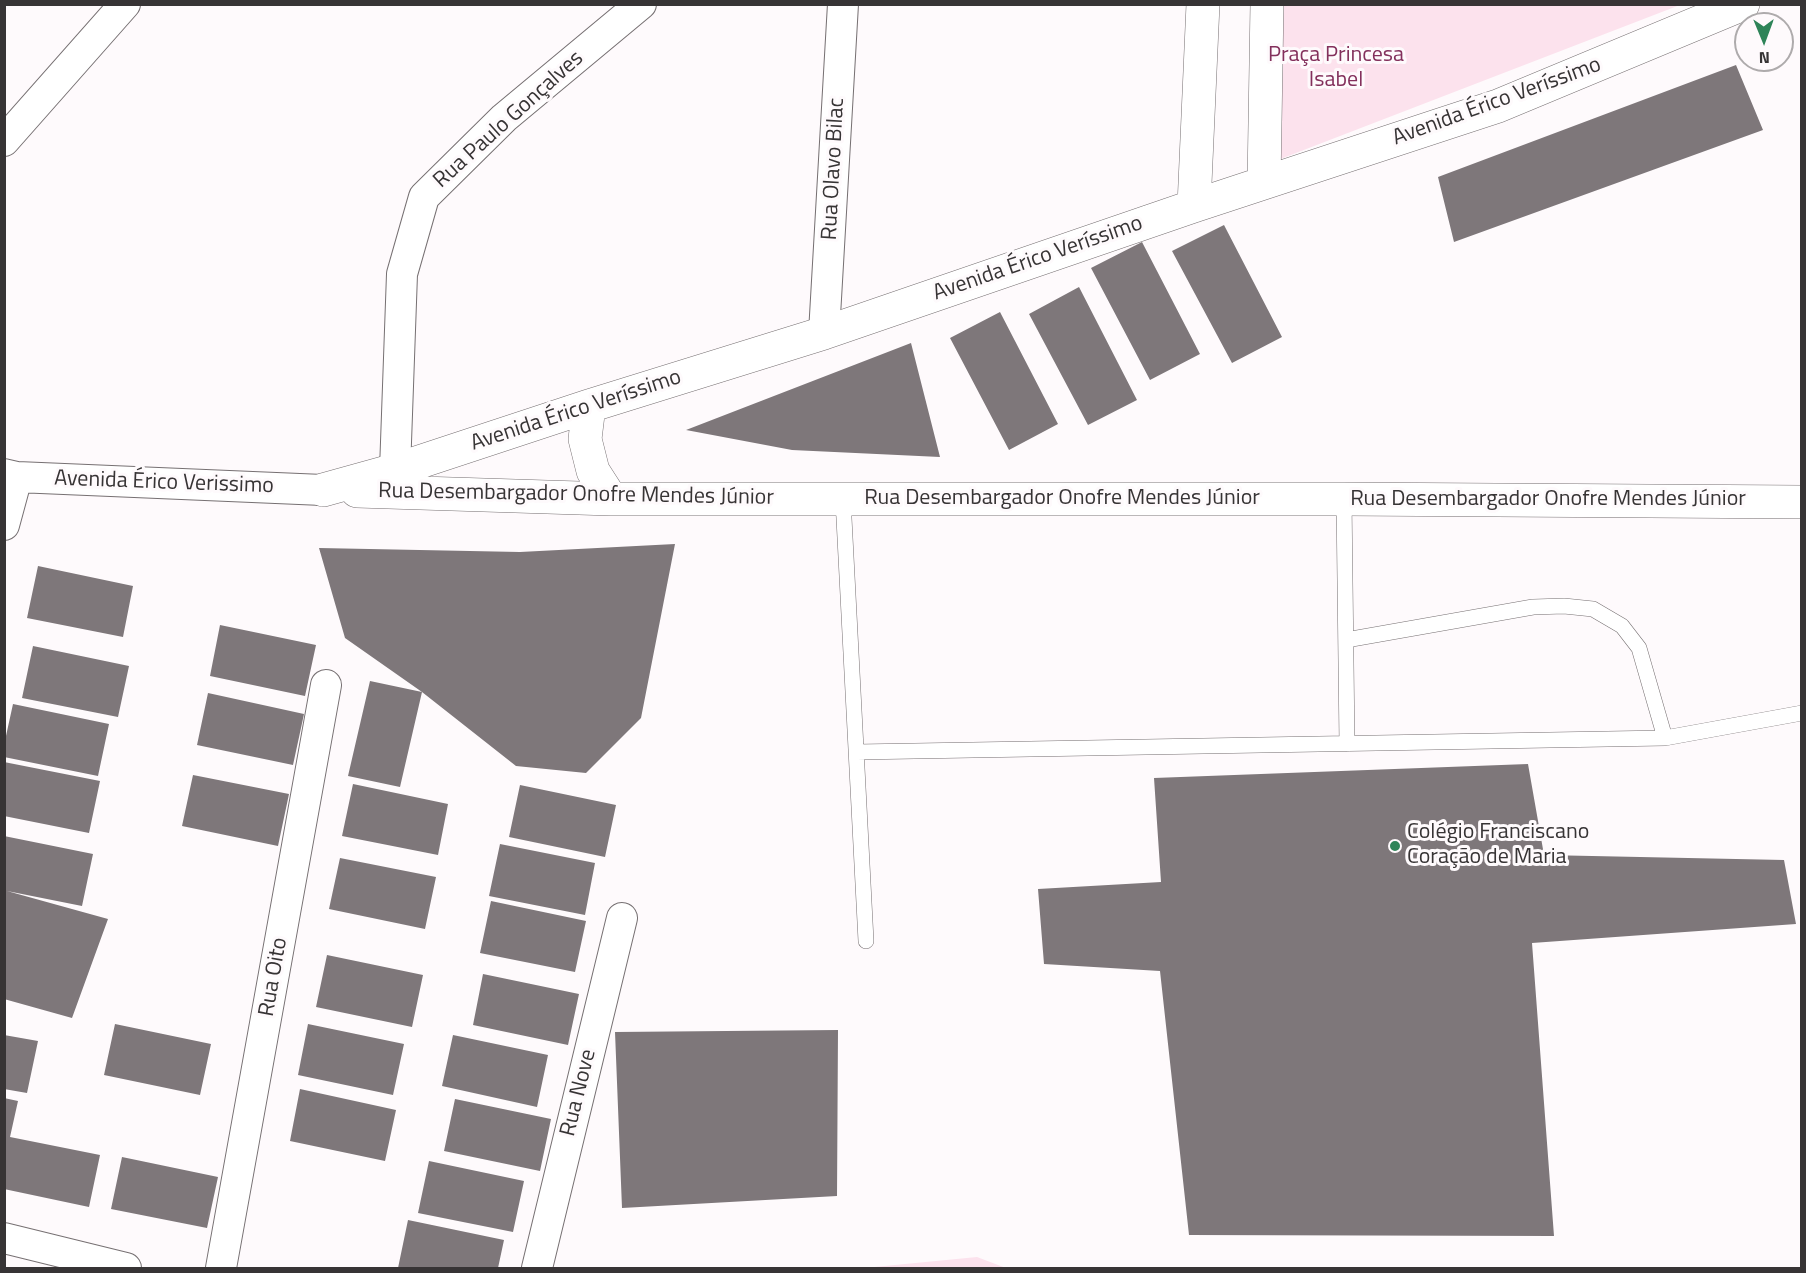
<!DOCTYPE html>
<meta charset="utf-8">
<style>
body{margin:0}
#map{position:relative;width:1806px;height:1273px;overflow:hidden;background:#fefafc;font-family:"Titillium Web",sans-serif}
canvas{display:block}
.frame{position:absolute;inset:0;border:6px solid #373435;pointer-events:none}
.north{position:absolute;left:1734px;top:12px;width:60px;height:60px;box-sizing:border-box;background:#fefafc;border:2px solid #aeabac;border-radius:50%;rotate:179deg;font-size:16px;font-weight:700;line-height:24px;text-align:center;color:#373435}
.north::after{content:'';display:block;margin:auto;width:21px;height:27px;background:#2e8458;clip-path:polygon(50% 0,100% 100%,50% 72%,0 100%)}
</style>
<div id="map">
<canvas width="1806" height="1273"></canvas>
<div class="frame"></div>
<div class="north">N</div>
</div>
<script>
const g = document.querySelector('canvas').getContext('2d');
g.lineJoin = 'round';
function paint(path, color) {
  g.fillStyle = color;
  g.fill(path, 'evenodd');
}
function strokePath(path, color, width, dash) {
  g.strokeStyle = color;
  g.lineWidth = width;
  g.lineCap = dash ? 'butt' : 'round';
  g.setLineDash(dash || []);
  g.stroke(path);
}
function label(font, color, halo, rows, align = 'center') {
  g.font = font + ' "Titillium Web",sans-serif';
  g.lineWidth = 6;
  g.setLineDash([]);
  g.textBaseline = 'middle';
  g.strokeStyle = halo;
  g.fillStyle = color;
  for (const [text, x, y, turn = 0] of rows) {
    g.save();
    g.translate(x, y);
    g.rotate((+turn || 0) * Math.PI / 180);
    g.textAlign = isNaN(turn) ? turn : align;
    if (halo) g.strokeText(text, 0, 0);
    g.fillText(text, 0, 0);
    g.restore();
  }
}
paint(new Path2D(`
 M1274,5H1680L1270,163Z
 M977,1257L1006,1268H859H864Z`), '#fce2ed');
paint(new Path2D(`
 M1736,65L1763,130L1454,242L1438,177Z
 M1224,225L1282,337L1232,363L1172,251Z
 M1142,242L1200,354L1150,380L1091,268Z
 M1079,287L1137,400L1088,425L1029,314Z
 M1000,312L1058,424L1009,450L950,338Z
 M911,343L940,457L792,450L686,430Z
 M675,544L641,718L586,773L516,766L422,692L345,638L319,548L520,552Z
 M38,566L133,586L123,637L27,618Z
 M220,625L316,645L305,696L210,676Z
 M33,646L129,666L118,717L22,698Z
 M370,681L422,692L400,787L348,776Z
 M208,693L304,714L293,765L197,745Z
 M13,704L109,724L98,776L4,757V745Z
 M4,762L100,781L89,833L4,816Z
 M1528,764L1544,855L1784,860L1796,924L1532,943L1554,1236L1189,1235L1160,971L1044,964L1038,889L1161,882L1154,778Z
 M193,775L289,794L278,846L182,826Z
 M353,784L448,804L438,855L342,836Z
 M520,785L616,805L605,857L509,837Z
 M4,836L93,854L82,906L7,891L108,919L72,1018L4,999Z
 M500,844L595,863L585,915L489,896Z
 M340,858L436,877L425,929L329,909Z
 M491,901L586,921L575,972L480,953Z
 M327,955L423,975L412,1027L316,1007Z
 M483,974L579,994L568,1045L473,1025Z
 M115,1024L211,1044L200,1095L104,1075Z
 M308,1024L404,1044L393,1095L298,1075Z
 M838,1030L837,1196L622,1208L615,1032Z
 M4,1035L38,1041L27,1093L4,1089Z
 M453,1035L548,1055L537,1107L442,1086Z
 M300,1089L396,1110L385,1161L290,1141Z
 M4,1098L18,1101L10,1137L100,1155L89,1207L4,1189Z
 M455,1099L551,1119L540,1171L444,1151Z
 M122,1157L218,1177L207,1228L111,1209Z
 M429,1161L524,1181L513,1232L418,1213Z
 M408,1220L504,1240L498,1268H398Z`), '#7e777a');
const lane = new Path2D(`
 M843,499L866,941
 M1344,499L1347,744
 M1346,640L1533,607L1564,606L1593,609L1622,626L1639,648L1665,738
 M857,752L1665,738L1802,713`);
const street = new Path2D(`
 M4,141L125,4
 M824,333L843,4
 M395,470L402,274L424,197L504,118L641,4
 M4,474L17,477L323,490
 M4,525L17,477
 M4,1238L126,1268
 M221,1268L326,685
 M537,1268L622,918`);
const secondary = new Path2D(`
 M1264,183L1267,4
 M1194,206L1203,4
 M589,406L585,439L593,471L611,499
 M323,490L395,470L589,406L824,333L1194,206L1440,125L1498,106L1743,4
 M357,491L611,499H1344L1802,502`);
strokePath(lane, '#767072', 16);
strokePath(street, '#767072', 32);
strokePath(secondary, '#767072', 34);
strokePath(lane, '#fff', 15);
strokePath(street, '#fff', 30);
strokePath(secondary, '#fff', 33);
for (const [x, y, r, color] of [
 [1395,846,6,"#2e8458"]
]) {
  const dot = new Path2D();
  dot.arc(x, y, r, 0, 2 * Math.PI);
  g.fillStyle = color;
  g.fill(dot);
  strokePath(dot, '#fefafc', 2);
}
label('22px', '#83305c', '#fefafc', [
 ["Praça Princesa",1336,56],
 ["Isabel",1336,81]
]);
label('22px', '#373435', '#fefafc', [
 ["Avenida Érico Veríssimo",1497,102,-20],
 ["Rua Paulo Gonçalves",509,120,-42],
 ["Rua Olavo Bilac",834,169,-87],
 ["Avenida Érico Veríssimo",1038,259,-19],
 ["Avenida Érico Veríssimo",576,411,-18],
 ["Avenida Érico Verissimo",164,483,2],
 ["Rua Desembargador Onofre Mendes Júnior",576,495,1],
 ["Rua Desembargador Onofre Mendes Júnior",1062,499],
 ["Rua Desembargador Onofre Mendes Júnior",1548,500],
 ["Rua Oito",274,977,-80],
 ["Rua Nove",579,1093,-76]
]);
label('22px', '#373435', '#fefafc', [
 ["Colégio Franciscano",1407,833],
 ["Coração de Maria",1407,858]
], 'left');
</script>
